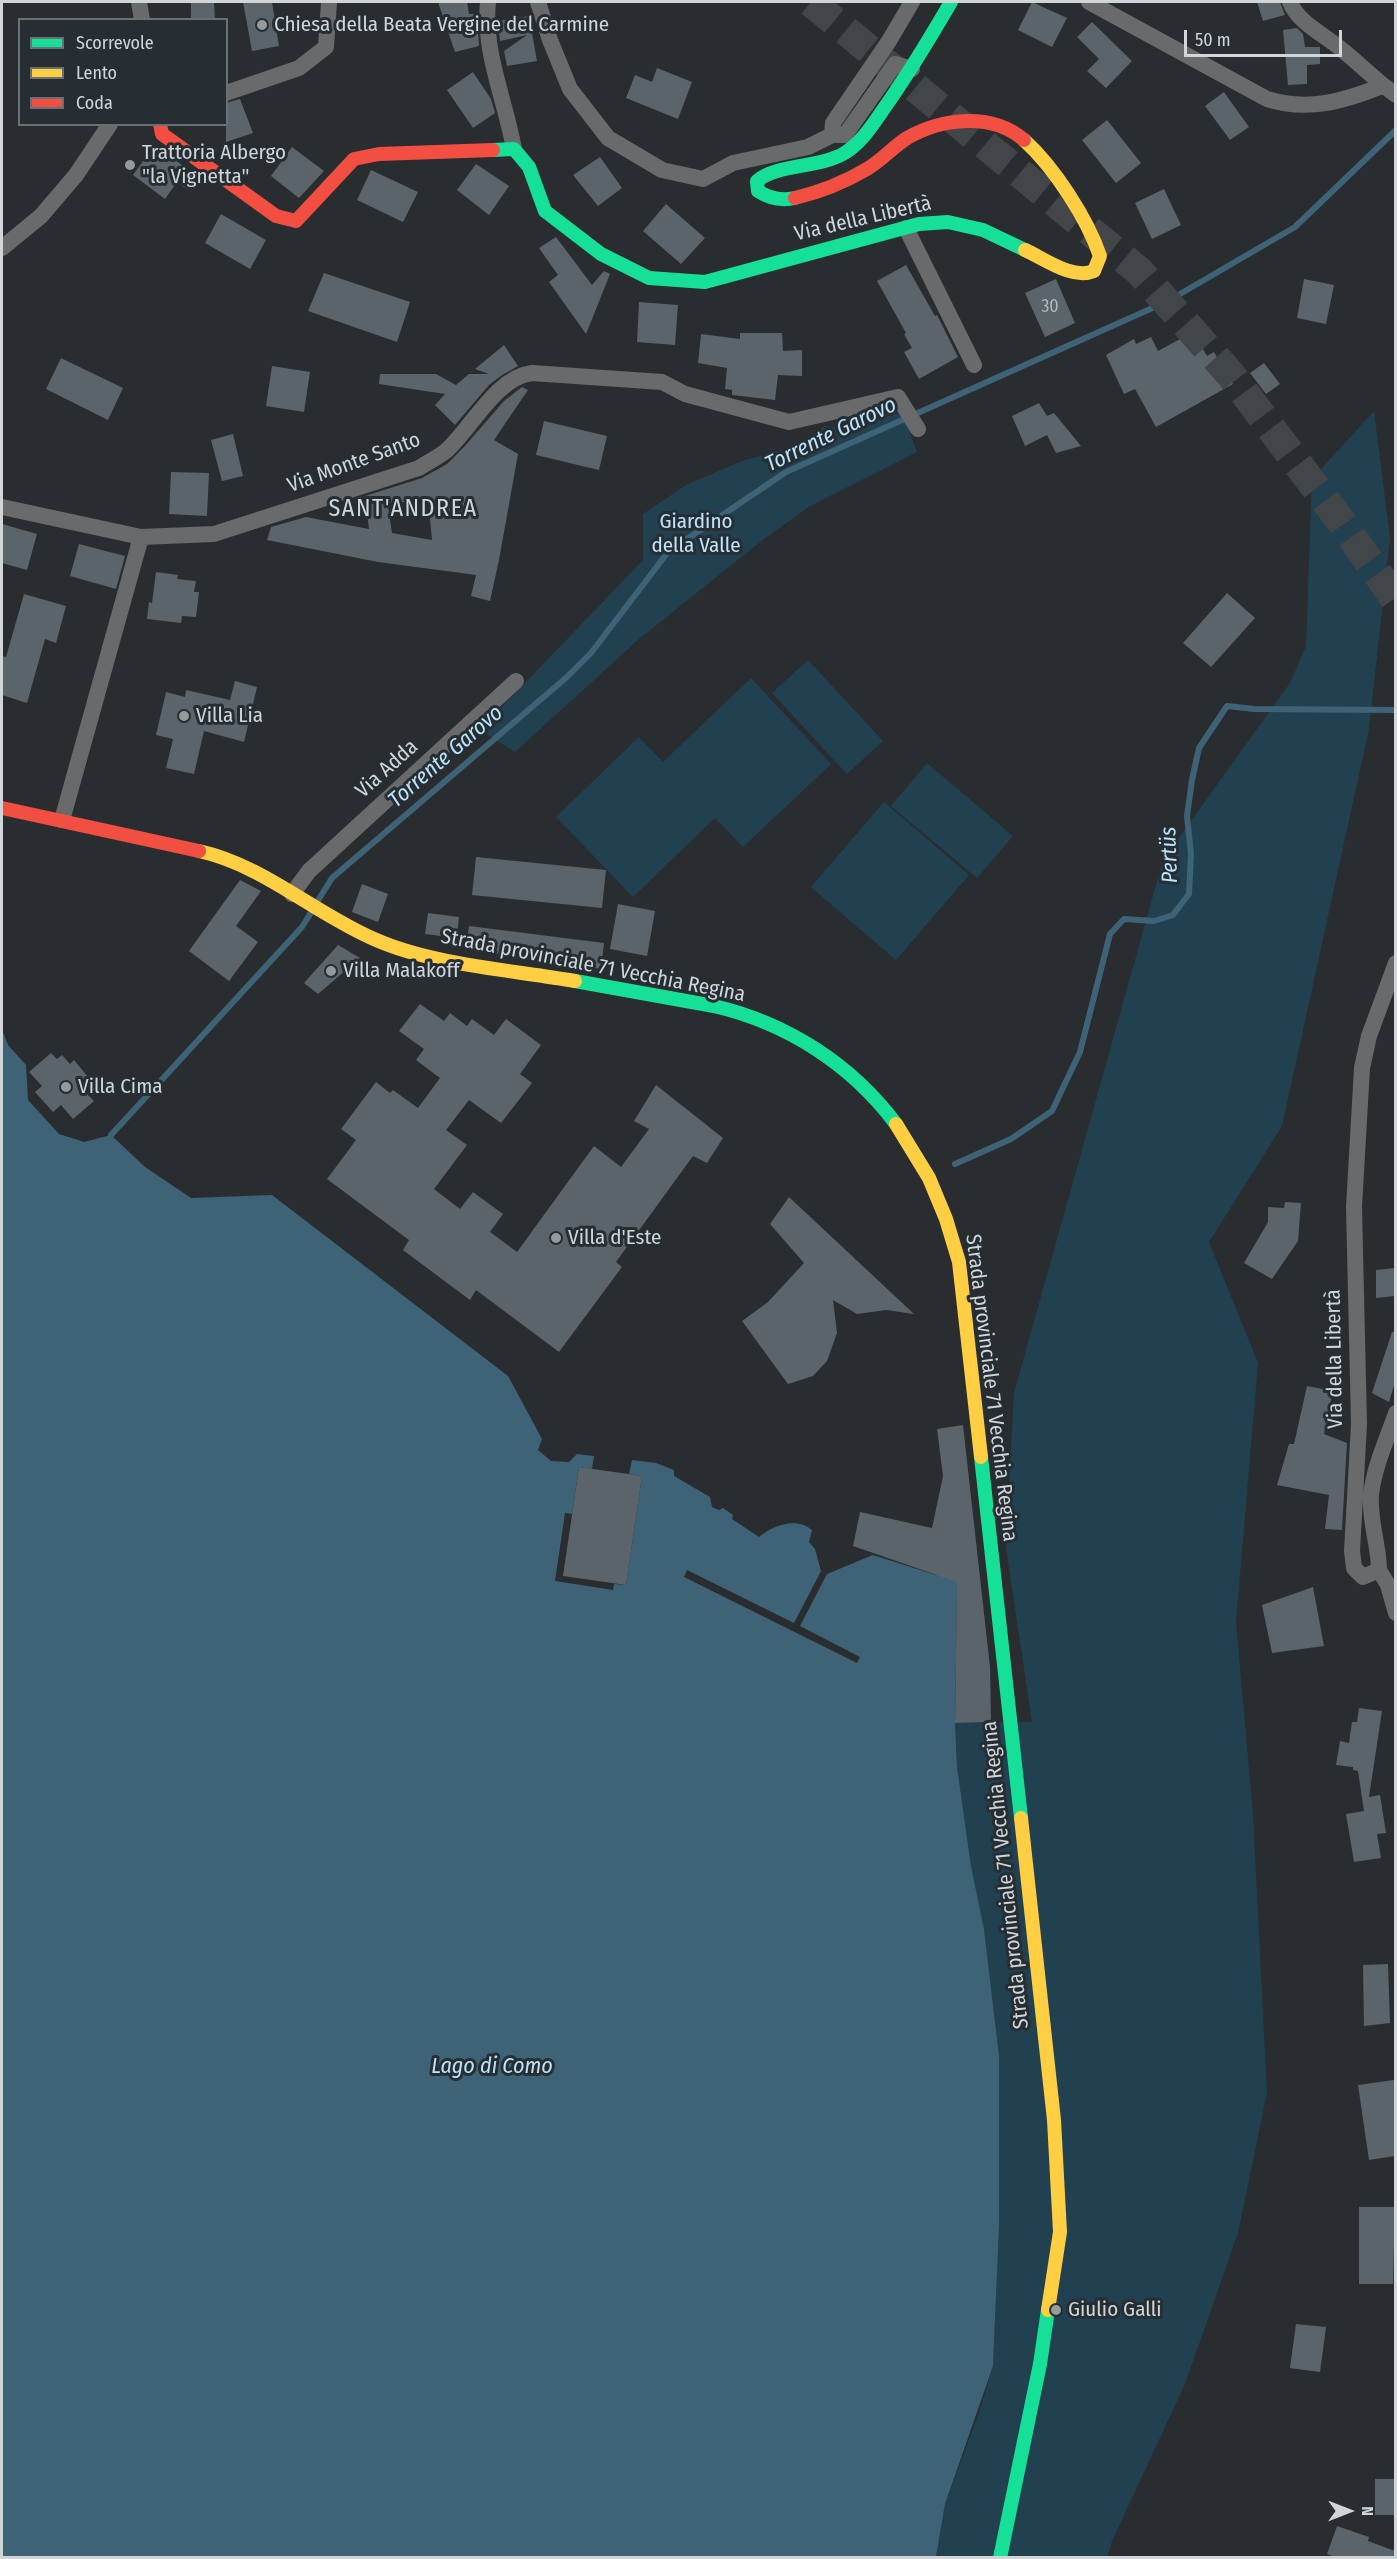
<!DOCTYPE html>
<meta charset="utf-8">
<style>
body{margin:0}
#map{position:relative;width:1397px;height:2559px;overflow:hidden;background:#292d30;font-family:"Fira Sans Condensed",sans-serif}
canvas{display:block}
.frame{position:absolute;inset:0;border:3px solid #d0d5d8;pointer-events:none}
.legend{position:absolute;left:18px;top:18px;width:210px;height:108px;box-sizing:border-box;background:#262e33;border:2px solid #6a7175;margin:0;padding:8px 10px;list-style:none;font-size:18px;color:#d0d5d8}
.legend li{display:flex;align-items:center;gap:12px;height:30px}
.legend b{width:30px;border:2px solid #6a7175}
.north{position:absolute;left:1319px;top:2481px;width:60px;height:60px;-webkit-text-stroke:4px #262e33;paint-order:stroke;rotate:90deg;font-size:16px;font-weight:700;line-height:24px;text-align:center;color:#d0d5d8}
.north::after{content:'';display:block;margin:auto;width:21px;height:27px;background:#d0d5d8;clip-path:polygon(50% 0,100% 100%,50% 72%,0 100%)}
.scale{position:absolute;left:1184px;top:30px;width:158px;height:27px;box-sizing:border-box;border:3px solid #d0d5d8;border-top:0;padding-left:8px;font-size:18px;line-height:21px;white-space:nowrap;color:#d0d5d8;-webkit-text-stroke:4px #262e33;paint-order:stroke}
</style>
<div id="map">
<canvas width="1397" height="2559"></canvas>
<div class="frame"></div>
<ul class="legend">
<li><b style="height:8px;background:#16e098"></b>Scorrevole</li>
<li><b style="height:8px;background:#ffcf43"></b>Lento</li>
<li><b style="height:8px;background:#f24e42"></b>Coda</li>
</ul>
<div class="north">N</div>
<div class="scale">50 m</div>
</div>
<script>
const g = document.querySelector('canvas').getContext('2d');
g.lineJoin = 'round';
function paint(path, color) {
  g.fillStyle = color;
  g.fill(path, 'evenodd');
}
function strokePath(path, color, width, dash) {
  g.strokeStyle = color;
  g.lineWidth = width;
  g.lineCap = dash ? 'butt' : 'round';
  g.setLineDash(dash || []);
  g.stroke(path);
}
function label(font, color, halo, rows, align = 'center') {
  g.font = font + ' "Fira Sans Condensed",sans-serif';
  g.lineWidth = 6;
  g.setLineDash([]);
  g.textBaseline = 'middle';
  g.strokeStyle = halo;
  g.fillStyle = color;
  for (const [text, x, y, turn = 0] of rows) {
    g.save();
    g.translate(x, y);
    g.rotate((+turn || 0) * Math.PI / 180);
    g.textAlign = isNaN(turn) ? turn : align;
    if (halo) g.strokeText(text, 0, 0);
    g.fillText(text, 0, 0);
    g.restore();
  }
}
paint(new Path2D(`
 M1374,411L1390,538L1369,729L1282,1126L1209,1242L1258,1363L1236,1622L1253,1815L1267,2093L1238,2233L1185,2384L1112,2541L1107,2557L936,2558L945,2504L980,2410L993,2366L999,2227V2056L984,1929L971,1866L957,1767L955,1723L1032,1722L1006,1548L1014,1393L1163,860L1290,683L1306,646L1312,479Z
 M902,412L917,452L810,506L760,542L639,639L515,752L480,730L643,560V514L686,485L742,461L792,447L825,426L851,428Z
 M808,660L883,741L847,774L772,693Z
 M751,678L831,764L743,847L715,818L633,897L556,817L639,737L663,762Z
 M927,763L1013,836L977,878L891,806Z
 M884,802L969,875L896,960L811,887Z`), '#214151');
paint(new Path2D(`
 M2,1030L8,1045L26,1065L28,1100L59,1134L84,1142L111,1135L145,1167L191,1198L272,1195L508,1376L542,1439L538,1450L551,1461L569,1462L577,1454L594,1456L592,1469L579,1467L572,1514L565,1513L555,1581L613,1590L614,1584L626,1585L642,1476L629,1474L632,1460L656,1463L674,1470V1476L710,1497L712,1507L719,1510L723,1508L733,1515L732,1519L759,1537C771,1526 797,1516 812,1530L809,1542L815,1549L821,1571L827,1574L873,1555L936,1575L942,1540L965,1546L957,1590L955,1723L957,1767L971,1866L984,1929L999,2056V2227L993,2366L945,2504L936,2557H2Z`), '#3f6376');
paint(new Path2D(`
 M687,1570L794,1623L821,1571L827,1574L800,1626L860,1657L857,1663L684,1577Z`), '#292d30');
strokePath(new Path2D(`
 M317,902L332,878L567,677L591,653L668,552L786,472L1168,301L1295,227L1396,130
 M111,1135L302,927L312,911
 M955,1164L1011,1139L1052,1111L1080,1052L1110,934L1124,919L1154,921L1173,915L1189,894L1191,854L1187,816L1192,780L1199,748L1227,706L1254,709L1396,710`), '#3f6376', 6);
paint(new Path2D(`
 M191,2H214L215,20H191Z
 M243,2H272L279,46L252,51Z
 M438,2H467L469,14H477L479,46L455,52Z
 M1032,2L1067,18L1052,47L1018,30Z
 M1257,2H1280L1285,15L1263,21Z
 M529,16L537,61L507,66L504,51L527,35L500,41L498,21Z
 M1092,22L1132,61L1106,88L1087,71L1099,59L1077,37Z
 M1297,28L1303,34L1305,47H1320V64L1307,65V84L1288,85L1283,30Z
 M657,68L692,82L678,119L626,98L635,75L652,82Z
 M473,72L491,99L495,113L473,128L447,90Z
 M1224,92L1249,127L1230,140L1205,106Z
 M240,99L253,133L226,142V103Z
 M1107,120L1141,163L1116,183L1082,140Z
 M155,145L198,177L188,190L177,182L165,199L133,175Z
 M292,147L324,171L299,198L271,176Z
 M600,157L622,188L598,206L573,175Z
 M476,164L509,186L489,215L457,190Z
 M371,170L418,192L403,222L357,200Z
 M1164,189L1181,225L1152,239L1135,203Z
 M666,204L705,238L681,264L643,231Z
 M221,214L266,240L250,269L205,243Z
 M556,237L592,285L604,271L610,274L586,334L549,282L558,275L539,248Z
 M906,265L935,316L937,315L958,357L919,379L904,352L912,348L904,334L906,333L877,281Z
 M324,273L410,302L397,342L308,311Z
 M1056,279L1075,323L1045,337L1025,293Z
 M1304,279L1334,285L1326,324L1297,318Z
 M639,302L678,305L675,345L637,342Z
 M1193,332L1207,356L1214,352L1233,384L1156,427L1135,389L1124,394L1106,355L1134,339L1136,344L1151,337L1158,351Z
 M740,333H782L783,351L802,350V376L778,375L775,400L732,395V390L725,389L727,368L698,363L701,334L740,339Z
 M504,345L518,366L502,375L489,385L455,425L435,405L445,394L379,384L380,374H436L456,385L469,374H489L475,369Z
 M61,358L123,388L108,420L46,389Z
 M1264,363L1280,384L1266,394L1250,373Z
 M272,366L310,372L304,412L266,406Z
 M522,387L528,390L494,440L518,454L499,560L490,601L471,596L476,575L378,562L267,540L271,527L306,517L369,529L365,496L422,478L447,464L464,447L504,401ZM428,496L432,540L392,533L388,506Z
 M1039,403L1047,416L1054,413L1081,446L1056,453L1047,435L1025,446L1012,416Z
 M544,421L607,436L599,470L536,455Z
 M233,434L243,476L222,481L211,440Z
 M171,472L209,473L207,516L169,514Z
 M2,524L37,534L27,570L2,563Z
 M79,544L125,556L116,589L70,576Z
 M156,572L178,575L177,579L196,581L194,592H199L196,617L182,616L181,623L147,619L149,602L152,603Z
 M1227,593L1255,618L1211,667L1183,643Z
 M24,594L66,606L56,643L45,639L27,703L2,695V656L6,657Z
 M235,681L257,687L244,742L204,731L194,774L166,768L173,739L156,735L166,692L185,697L186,690L230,700Z
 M476,857L606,870L602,908L472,895Z
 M240,880L261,891L236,926L258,942L229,981L189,951Z
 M362,884L388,894L378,922L352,912Z
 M618,904L655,911L647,956L610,949Z
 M428,913L459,917L457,938L425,934Z
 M469,926L604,943L601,969L466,949Z
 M338,945L360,958L318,994L304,983Z
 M420,1004L444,1021L450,1013L467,1026L472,1019L494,1035L506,1019L541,1045L520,1074L532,1083L501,1123L469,1100L446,1130L467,1145L434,1189L460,1209L473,1192L503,1214L490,1232L517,1252L594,1146L621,1167L649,1129L634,1121L656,1085L723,1138L707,1163L693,1156L616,1262L622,1267L559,1352L476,1290L470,1300L403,1250L409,1240L327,1179L356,1140L341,1129L376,1082L390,1093L393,1090L418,1108L440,1078L416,1060L424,1049L399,1031Z
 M51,1053L57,1059L62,1055L70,1064L74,1060L88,1077L84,1080L92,1089L86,1093L94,1101L73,1119L61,1105L53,1112L35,1092L42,1086L29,1072Z
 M789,1197L914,1314L886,1310L857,1314L833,1300L837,1333L827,1361L813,1376L788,1384L742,1321L768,1302L804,1263L770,1224Z
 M1285,1202L1301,1203L1298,1241L1272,1279L1244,1263L1268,1222V1207L1284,1208Z
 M1395,1268V1296L1376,1298V1270Z
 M1392,1332H1395V1382L1389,1402L1372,1393Z
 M1307,1386L1333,1391L1324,1434L1347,1443L1342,1530L1325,1529L1329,1495L1277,1485L1289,1444H1294Z
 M963,1425L990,1667L991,1722L955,1723L957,1582L853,1546L860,1512L932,1528L943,1476L937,1429Z
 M579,1467L642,1476L626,1585L563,1576Z
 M1313,1587L1324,1646L1272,1653L1262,1605Z
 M1359,1708L1382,1711L1369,1797L1380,1795L1386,1833L1377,1834L1381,1858L1354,1862L1346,1814L1364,1811L1358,1771L1353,1770V1767L1336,1765L1340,1741L1349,1743L1352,1722H1357Z
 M1388,1964L1390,2023L1364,2026L1363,1965Z
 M1394,2080L1395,2156L1369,2160L1358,2085Z
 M1359,2207H1395L1393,2284H1359Z
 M1296,2324L1326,2327L1320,2372L1290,2368Z
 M1375,2479H1395V2515H1375Z
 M1337,2526L1369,2537L1368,2541L1395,2551V2558H1337L1327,2554Z`), '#5a646a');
strokePath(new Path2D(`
 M811,2L1139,271L1231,375L1340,520L1396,600`), '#424649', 30, [30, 15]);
strokePath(new Path2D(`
 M139,2L142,20
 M488,2C483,52 505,99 514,149
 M538,2L550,40L570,89L608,138L662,170L703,179L733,163L808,147L832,135H845L895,64L912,69
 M1089,2L1267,99C1308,112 1344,101 1382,86
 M1290,2C1298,23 1325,35 1341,49C1360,64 1376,81 1396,95
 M226,93L299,68L326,47L329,2
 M832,135L833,123L889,41L912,2
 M906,228L974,365
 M2,248L41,216L76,175L110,124
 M2,507L141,537L214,534L419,468C428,462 439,457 447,450C472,427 497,377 532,373L662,382L685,394L789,422L898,397L918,429
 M62,820L141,537
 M292,894L309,871L516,681
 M1396,963L1369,1036L1362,1068L1354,1207L1359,1424L1352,1551L1354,1568L1363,1577L1379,1570C1379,1545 1369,1521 1371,1495C1374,1467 1387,1439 1396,1413
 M1379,1570L1388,1585L1396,1613`), '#686a6c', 16);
strokePath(new Path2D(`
 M493,150L514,149L529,167L545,211L601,254L649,278L705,282L919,224L948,222L983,230L1025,250
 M795,198C781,201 770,199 758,191L757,181C777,164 818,168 843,154C862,143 873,124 885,107C909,73 930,38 951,2
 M575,981L714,1006C787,1023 851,1064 896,1124
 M981,1457L1021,1818
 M1000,2558L1040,2364L1048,2310`), '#16e098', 14);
strokePath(new Path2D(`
 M1024,140C1054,167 1087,218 1100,256L1094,271C1072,280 1045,259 1025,250
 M199,851C263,865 314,913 374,939C432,965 512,970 575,981
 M896,1124L929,1178L946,1219L959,1262L981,1457
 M1021,1818L1054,2120L1060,2232L1048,2310`), '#ffcf43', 14);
strokePath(new Path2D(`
 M160,124L162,134L276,216L296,221L354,159L379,154L493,150
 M795,198C820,192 845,182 867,169C882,160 893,147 907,138C942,118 992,112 1024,140
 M2,808L199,851`), '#f24e42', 14);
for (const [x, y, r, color] of [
 [262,25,6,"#969a9d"],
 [130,165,6,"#969a9d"],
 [184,716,6,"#969a9d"],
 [331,971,6,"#969a9d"],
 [66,1087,6,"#969a9d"],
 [556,1238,6,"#969a9d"],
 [1056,2310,6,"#969a9d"]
]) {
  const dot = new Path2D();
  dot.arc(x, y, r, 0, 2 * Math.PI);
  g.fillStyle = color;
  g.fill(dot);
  strokePath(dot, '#262e33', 2);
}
label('18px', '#b2b9bc', null, [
 ["30",1050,307]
]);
label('21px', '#d0d5d8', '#262e33', [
 ["Chiesa della Beata Vergine del Carmine",274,25],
 ["Trattoria Albergo",142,153],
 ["\"la Vignetta\"",142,177],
 ["Villa Lia",196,716],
 ["Villa Malakoff",343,971],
 ["Villa Cima",78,1087],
 ["Villa d'Este",568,1238],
 ["Giulio Galli",1068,2310]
], 'left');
label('21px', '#d0d5d8', '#262e33', [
 ["Via della Libertà",863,219,-13],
 ["Via Monte Santo",354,463,-20],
 ["Via Adda",387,769,-42],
 ["Strada provinciale 71 Vecchia Regina",593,966,11],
 ["Via della Libertà",1335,1359,-91],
 ["Strada provinciale 71 Vecchia Regina",991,1388,83],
 ["Strada provinciale 71 Vecchia Regina",1006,1875,-96]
]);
label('21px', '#bce4fa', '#262e33', [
 ["Giardino",696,522],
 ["della Valle",696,546]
]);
label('italic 22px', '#bbe3f9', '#262e33', [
 ["Torrente Garovo",831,435,-26],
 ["Torrente Garovo",446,757,-41],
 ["Pertüs",1170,855,-92],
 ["Lago di Como",492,2067]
]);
g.letterSpacing = '1.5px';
label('24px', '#d0d5d8', '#262e33', [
 ["SANT'ANDREA",403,509]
]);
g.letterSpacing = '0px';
</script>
